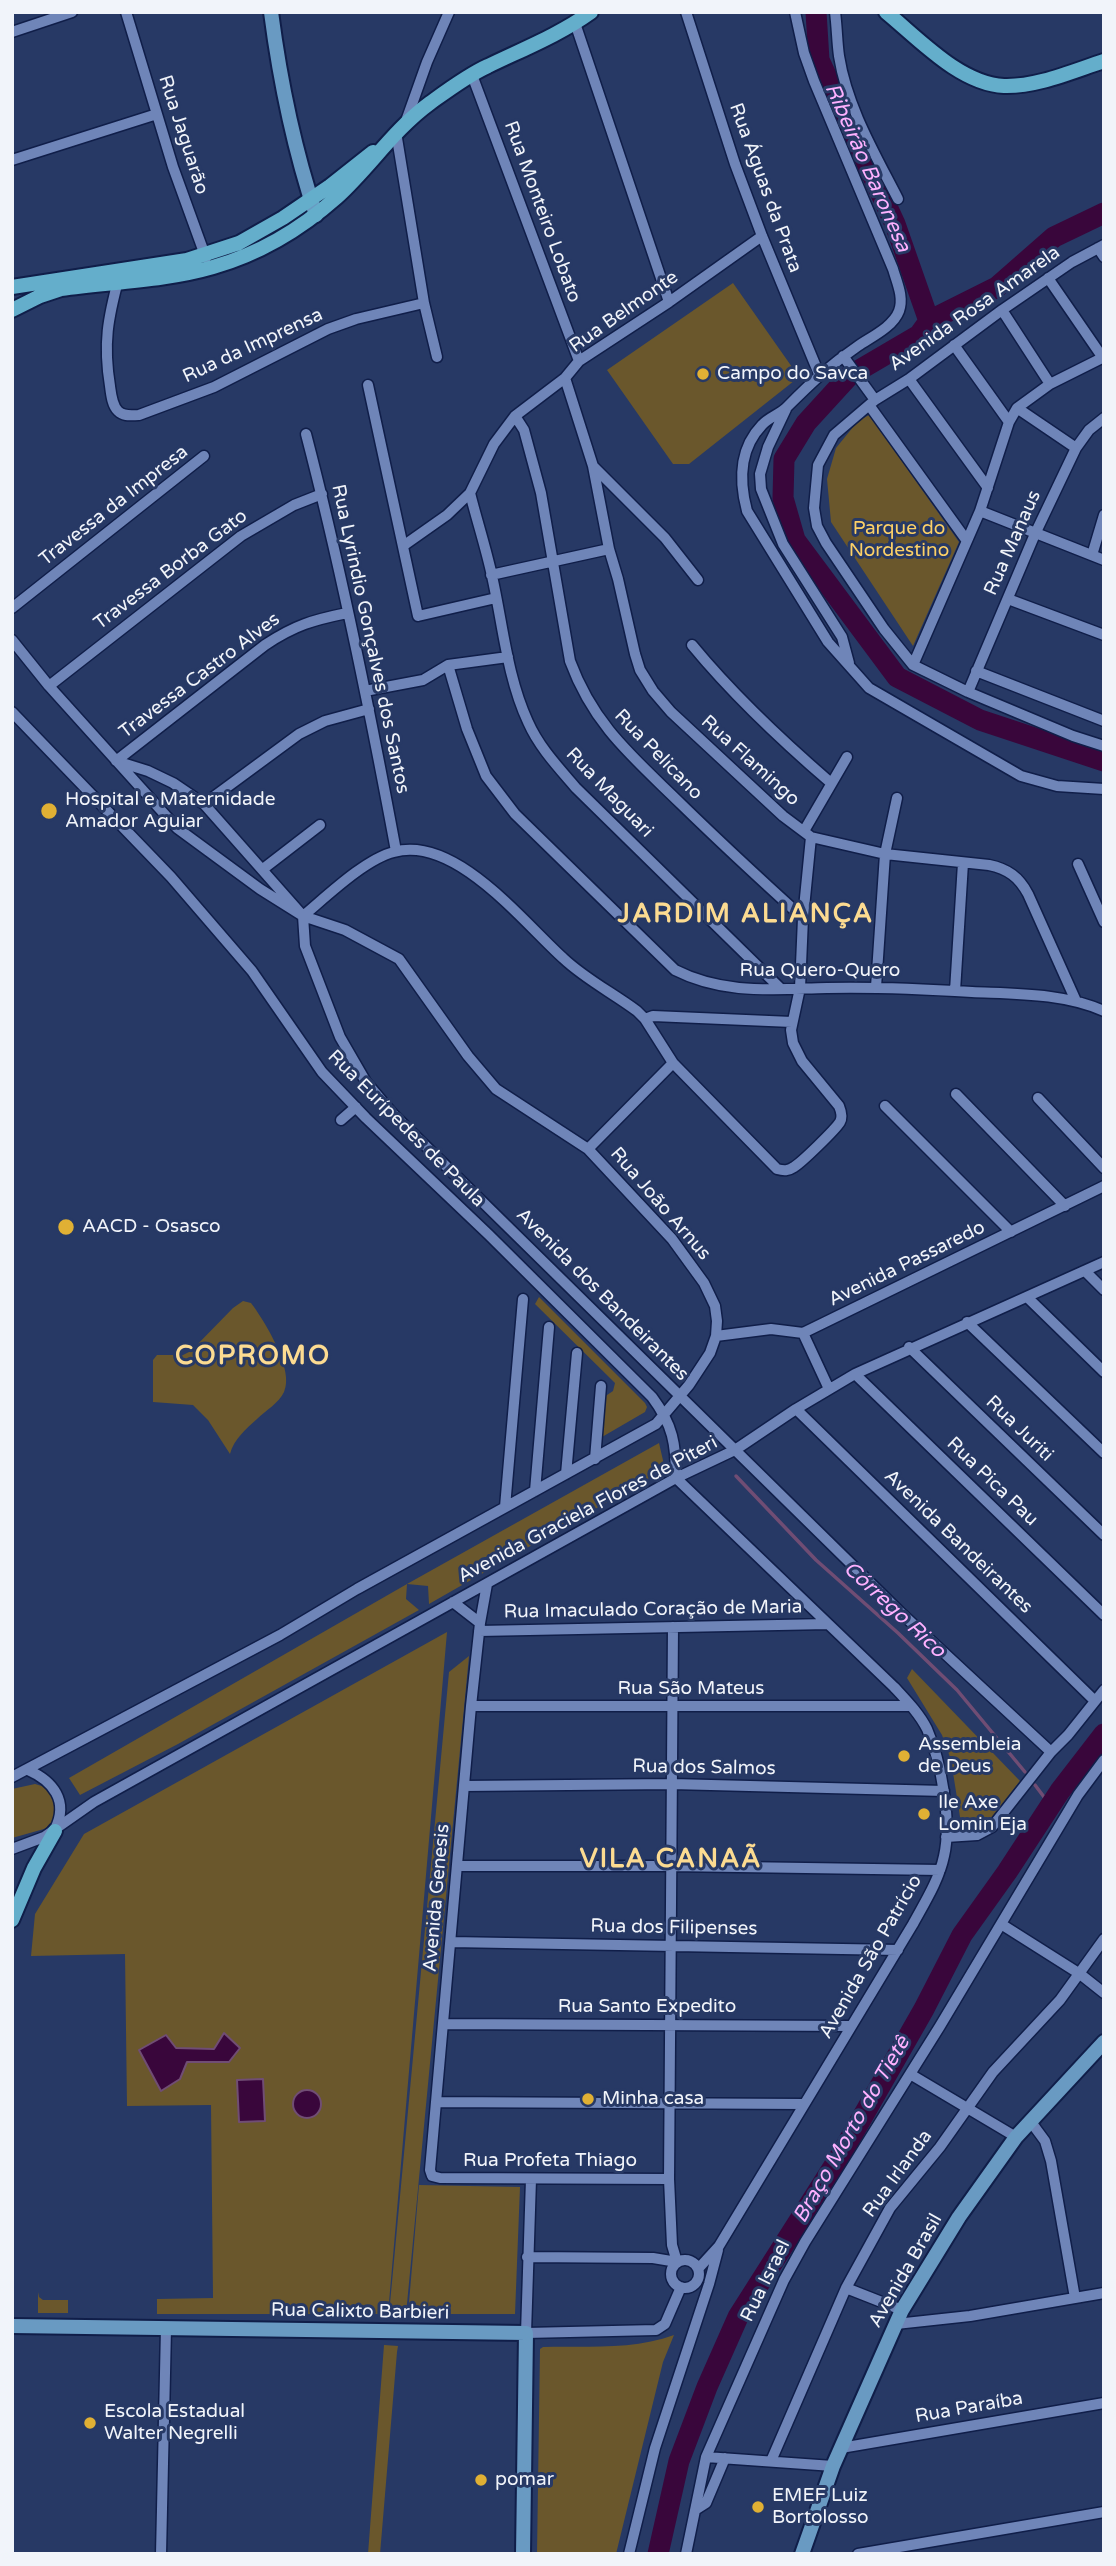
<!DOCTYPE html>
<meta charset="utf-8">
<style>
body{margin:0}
#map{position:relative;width:1116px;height:2566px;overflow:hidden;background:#273965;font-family:"Varela Round",sans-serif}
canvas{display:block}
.frame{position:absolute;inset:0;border:14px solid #f1f4fa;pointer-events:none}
</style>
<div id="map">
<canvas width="1116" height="2566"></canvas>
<div class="frame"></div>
</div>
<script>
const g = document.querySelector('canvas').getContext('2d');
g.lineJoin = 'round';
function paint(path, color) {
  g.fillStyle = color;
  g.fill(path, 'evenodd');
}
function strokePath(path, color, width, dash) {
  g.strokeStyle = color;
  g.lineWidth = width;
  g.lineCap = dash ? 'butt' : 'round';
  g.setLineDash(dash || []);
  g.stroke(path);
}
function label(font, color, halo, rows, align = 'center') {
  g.font = font + ' "Varela Round",sans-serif';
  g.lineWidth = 6;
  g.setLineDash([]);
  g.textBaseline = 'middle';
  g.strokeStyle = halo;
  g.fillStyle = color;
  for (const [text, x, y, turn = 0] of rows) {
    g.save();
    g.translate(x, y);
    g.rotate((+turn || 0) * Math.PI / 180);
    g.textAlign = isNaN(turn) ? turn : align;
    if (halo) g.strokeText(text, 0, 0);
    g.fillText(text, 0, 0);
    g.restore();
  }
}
paint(new Path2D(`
 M733,283L799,377L689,464H673L607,370Z
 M869,415L959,542L913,646L831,522L827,479L836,448L858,421Z
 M539,1297L645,1403L647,1407L645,1412L602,1437L604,1397L613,1391L615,1383L535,1304Z
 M243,1301L251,1303C264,1320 295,1370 284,1392C279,1403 265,1411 257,1419C246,1429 234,1439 230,1454L208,1420L193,1405L153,1402V1360L157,1355H183L191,1351L233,1308Z
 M659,1443L665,1469L429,1604L428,1586L407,1584L406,1599L419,1610L178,1744L80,1795L69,1778L407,1584Z
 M447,1632L388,2314H157V2299L213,2298L211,2105L127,2106L125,1954L31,1956L35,1914L84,1834Z
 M469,1656L406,2314H389L449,1672Z
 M912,1669L1020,1781L987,1823L973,1824L960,1817L951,1760L942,1735L907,1678Z
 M35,1784L45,1787L58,1799L56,1822L44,1829L12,1838V1789Z
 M419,2185L520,2187L515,2314H408Z
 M38,2292L39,2297L43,2300H68V2313H38Z
 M674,2335L663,2362L616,2554H537L540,2349L543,2347C586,2346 634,2350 674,2335Z
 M384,2345L398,2346L397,2352L380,2554H368Z`), '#6a572c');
const water = new Path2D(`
 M224,2033L240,2048L229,2062H187L180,2079L161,2091L139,2050L166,2035L176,2048L214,2049Z
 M263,2079L265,2121L239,2122L237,2080Z
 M293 2104a14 14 0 1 1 28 0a14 14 0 1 1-28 0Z`);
paint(water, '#39063b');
strokePath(water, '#704d74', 2);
strokePath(new Path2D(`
 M736,1476L816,1560L898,1633L957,1690L1025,1772
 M1035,1785L1050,1805`), '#704d74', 3.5);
strokePath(new Path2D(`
 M816,12L819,60L895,224L929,321
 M1104,213L1054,237L997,287L929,321L919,335L849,376L806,423L784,459L783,498L795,540L897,677L980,720L1104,761
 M658,2554L679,2461L707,2387L738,2317L839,2158L924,2009L962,1935L1007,1872L1060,1791L1104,1734`), '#39063b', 21);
const street = new Path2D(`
 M126,12L173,167L206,258
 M686,12L735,164L762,236L819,374
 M795,12L804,53L814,81L893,269C897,283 904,297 899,311C893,327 871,337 858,346C830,365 812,382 788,406C781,414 769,417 762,425C739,449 739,481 747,511L828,642L869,688L1021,776L1057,786L1104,789
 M835,12C837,27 837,42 839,56C847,107 875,154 898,199
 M575,23L669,302
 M12,32L72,12
 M472,75L579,361
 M406,121L427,62L449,12
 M396,132L424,303L437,357
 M12,160L157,114
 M1104,245L1072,262L1002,310L909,379L875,400L834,435L818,465L814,508L817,526L826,543L884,629L913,665L968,692L1073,736L1104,746
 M1098,248L1104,257
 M119,277C108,318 103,343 110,386C111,394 112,405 118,411C124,417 132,415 139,415L214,387L328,329L356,319L424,303
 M1048,278L1103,358
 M1002,310L1050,384
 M954,345L1009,422
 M843,356L875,400
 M565,378L593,466L609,549L618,579L635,654L640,670L653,691L671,712L783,816L811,837L885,854L989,865C1008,869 1019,877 1028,894L1076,1001
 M909,379L988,488
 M368,385L418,616L496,598
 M869,405L967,541
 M1017,408L1076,448
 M786,409L768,447L760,474L761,489L783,544L842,637L849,663
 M515,416L524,430L541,493L570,661C594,726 633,757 681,804C721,843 761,880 803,918
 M306,434C342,572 370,711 396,851
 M593,466L665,538L698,580
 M470,493C477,521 486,548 492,576C503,625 507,677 528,722C539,747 558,767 576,788L781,989
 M980,511L1104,560
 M403,546L447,515L470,493L494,444L515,416L565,378L579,361L669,302L762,236
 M1092,555L1104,515
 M491,575L609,549
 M1008,599L1104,635
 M12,608L204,456
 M12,640L49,686L177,828L260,889L303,916L345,930L399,959L468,1056L496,1089L588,1149L672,1239L704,1283L715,1306L717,1321L716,1336L710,1353L689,1385L656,1424L357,1589L280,1635L12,1777
 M692,645C734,696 781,740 831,783
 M448,665L467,729L486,776L515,814L675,970C724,995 774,989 827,988C876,987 923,989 972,992C1015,994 1064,993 1104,1011
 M913,665L980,511L1009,422L1017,408L1050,384L1104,357
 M976,671L1104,721
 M49,686L241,536L294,505L322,494
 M365,691L423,680L448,665L508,657
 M968,692L1035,534L1076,448L1089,430L1104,418
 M12,712L171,877L252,971L322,1072L366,1118L489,1235L652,1397C673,1425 676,1444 676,1478L894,1687C906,1700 919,1713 927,1729C941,1761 952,1821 944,1856C939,1880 925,1902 913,1924L719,2246L698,2269
 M116,761L148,771L173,783L204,804L303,916L305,946L340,1037L366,1082L393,1114L900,1612L1051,1752
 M116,761L265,645C295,625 313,620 347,613
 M204,804L299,734L325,721L369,709
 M804,831L847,757
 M1078,864L1104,922
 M263,869L320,825
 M303,916C326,897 365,859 394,852C455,835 523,922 563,958C585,979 613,993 637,1011L645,1019L673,1063L777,1169C784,1171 788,1171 794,1167C802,1162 835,1130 840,1122C843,1117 841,1111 839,1106L802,1061L793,1043L791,1030L800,988L803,918L811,837
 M876,987L885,854L897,798
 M955,991L963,863
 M645,1019L653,1016L792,1022
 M956,1094L1065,1206
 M1038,1098L1104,1168
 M885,1106L1011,1232
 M341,1120L356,1107
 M588,1149L673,1063
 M1085,1271L1104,1290
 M1027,1297L1104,1372
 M967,1322L1104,1453
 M803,1333L829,1389
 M716,1336L771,1329L803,1333L1104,1186
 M909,1347L1104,1535
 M855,1374L1104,1615
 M796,1409L1095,1701
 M595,1459L601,1386
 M566,1474L577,1353
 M535,1491L549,1327
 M505,1507L523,1299
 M487,1584L480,1623L471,1706L430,2170L432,2176L440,2178L669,2179
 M453,1602L480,1623
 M479,1631L828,1624
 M471,1706H911
 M28,1770C53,1781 69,1801 55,1829
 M464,1786L672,1784L944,1791
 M946,1837L977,1835L992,1827L1051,1752L1068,1735L1104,1690
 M12,1849L44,1837L94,1802L676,1478L735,1450L796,1409L855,1374L1104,1262
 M457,1866H671L940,1870
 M1001,1924L1080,1974L1104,1993
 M451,1942L898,1950
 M443,2024L851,2026
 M910,2074L1016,2137
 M436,2102L804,2104
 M1031,2122L1045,2141L1051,2161L1075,2298
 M531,2179L526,2333L656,2330L665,2324L681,2287
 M527,2257L653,2258L677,2262L672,2245L669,2179L673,1627
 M671 2274a14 14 0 1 1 28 0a14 14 0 1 1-28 0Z
 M846,2288L902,2310
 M896,2324L970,2316L1104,2293
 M841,2448L1104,2403
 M706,2457L833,2466
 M771,2461L846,2288L890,2208L940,2147L993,2072L1060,2000L1104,1939
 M695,2510L706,2503L725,2458
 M161,2554L166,2328
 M629,2554L655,2448L709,2284L718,2250
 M686,2554L706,2457L784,2280L805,2242L940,2026L1078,1795L1104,1760
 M858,2554L1104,2512`);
const secondary = new Path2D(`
 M271,12C280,81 294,149 316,215
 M12,2326L526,2333L523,2554
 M802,2554L833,2466L902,2310L959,2217L1016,2137L1104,2042`);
const primary = new Path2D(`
 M886,12C919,39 960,84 1004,86C1037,87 1073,71 1104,61
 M12,287L187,260L239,243L283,218L330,186L373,152
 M12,310L40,296L61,289C111,282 165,281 213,267C259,254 302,228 337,197C370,167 393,130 430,103C448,90 468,75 488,66C523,49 559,35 591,12
 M12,1920L34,1868L55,1831`);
strokePath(street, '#101e49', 13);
strokePath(secondary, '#101e49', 18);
strokePath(primary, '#101e49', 18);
strokePath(street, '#6f85b8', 10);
strokePath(secondary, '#699ac2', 14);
strokePath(primary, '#64aecb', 14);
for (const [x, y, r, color] of [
 [703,374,7,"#e0b034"],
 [49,811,9,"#e0b034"],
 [66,1227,9,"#e0b034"],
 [904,1756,7,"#e0b034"],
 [924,1814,7,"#e0b034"],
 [588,2099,7,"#e0b034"],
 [90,2423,7,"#e0b034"],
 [481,2480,7,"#e0b034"],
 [758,2507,7,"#e0b034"]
]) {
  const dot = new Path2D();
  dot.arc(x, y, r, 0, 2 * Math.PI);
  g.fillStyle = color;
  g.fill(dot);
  strokePath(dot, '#273965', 2.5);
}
label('19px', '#f1f4fa', '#273965', [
 ["Rua Jaguarão",183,135,72],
 ["Rua Águas da Prata",765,188,70],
 ["Rua Monteiro Lobato",542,212,70],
 ["Avenida Rosa Amarela",975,309,-35],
 ["Rua Belmonte",624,312,-35],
 ["Rua da Imprensa",253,346,-25],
 ["Travessa da Impresa",114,506,-38],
 ["Rua Manaus",1013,543,-66],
 ["Travessa Borba Gato",171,570,-37],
 ["Rua Lyrindio Gonçalves dos Santos",370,639,78],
 ["Travessa Castro Alves",200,676,-37],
 ["Rua Pelicano",658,755,46],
 ["Rua Flamingo",750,761,42],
 ["Rua Maguari",609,793,46],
 ["Rua Quero-Quero",820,971],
 ["Rua Eurípedes de Paula",406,1129,45],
 ["Rua João Arnus",660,1204,49],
 ["Avenida Passaredo",907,1264,-26],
 ["Avenida dos Bandeirantes",602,1295,45],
 ["Rua Juriti",1019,1429,44],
 ["Rua Pica Pau",992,1482,44],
 ["Avenida Graciela Flores de Piteri",588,1510,-28],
 ["Avenida Bandeirantes",958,1542,44],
 ["Rua Imaculado Coração de Maria",653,1610,-1],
 ["Rua São Mateus",691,1689],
 ["Rua dos Salmos",704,1768,1],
 ["Avenida Genesis",437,1898,-85],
 ["Rua dos Filipenses",674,1928,1],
 ["Avenida São Patrício",871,1957,-60],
 ["Rua Santo Expedito",647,2007],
 ["Rua Profeta Thiago",550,2161],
 ["Rua Irlanda",898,2174,-54],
 ["Avenida Brasil",906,2271,-60],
 ["Rua Israel",766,2281,-64],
 ["Rua Calixto Barbieri",360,2312,1],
 ["Rua Paraíba",969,2408,-10]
]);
label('19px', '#f1f4fa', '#273965', [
 ["Campo do Savca",717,374],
 ["Hospital e Maternidade",65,800],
 ["Amador Aguiar",65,822],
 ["AACD - Osasco",82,1227],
 ["Assembleia",918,1745],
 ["de Deus",918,1767],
 ["Ile Axe",938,1803],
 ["Lomin Eja",938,1825],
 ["Minha casa",602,2099],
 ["Escola Estadual",104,2412],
 ["Walter Negrelli",104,2434],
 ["pomar",495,2480],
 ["EMEF Luiz",772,2496],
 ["Bortolosso",772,2518]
], 'left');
label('19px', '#fcd066', '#273965', [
 ["Parque do",899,529],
 ["Nordestino",899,551]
]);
label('italic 21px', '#feb1ff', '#273965', [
 ["Ribeirão Baronesa",867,168,66],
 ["Córrego Rico",894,1610,43],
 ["Braço Morto do Tietê",852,2130,-60]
]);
g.letterSpacing = '2px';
label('bold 26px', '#fcdb91', '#273965', [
 ["JARDIM ALIANÇA",746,915],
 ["COPROMO",253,1357],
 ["VILA CANAÃ",671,1860]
]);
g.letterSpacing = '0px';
</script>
